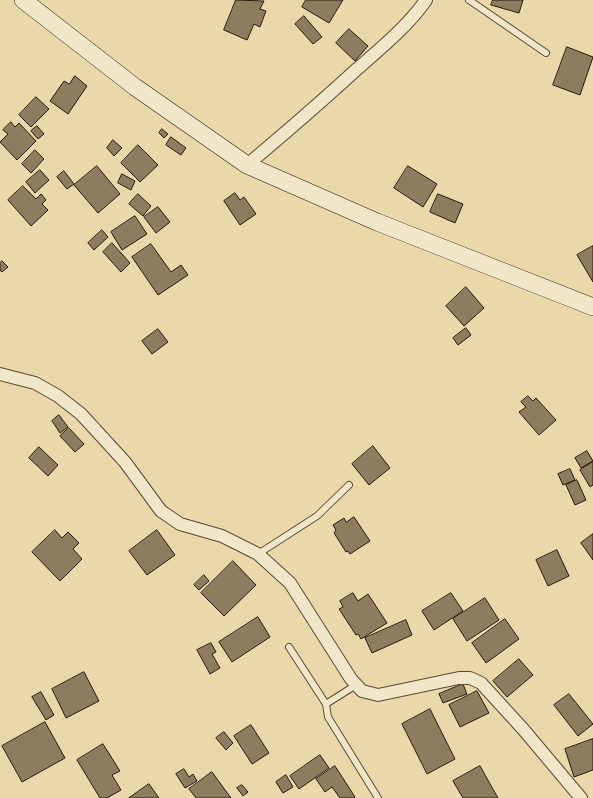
<!DOCTYPE html>
<style>
body{margin:0}
canvas{display:block;background:#e9d8aa}
</style>
<canvas width="593" height="798"></canvas>
<script>
const g = document.querySelector('canvas').getContext('2d');
g.lineJoin = 'round';
function paint(path, color) {
  g.fillStyle = color;
  g.fill(path, 'evenodd');
}
function strokePath(path, color, width, dash) {
  g.strokeStyle = color;
  g.lineWidth = width;
  g.lineCap = dash ? 'butt' : 'round';
  g.setLineDash(dash || []);
  g.stroke(path);
}
const building = new Path2D(`
 M236,0L264,1L260,9L266,11L260,27L254,24L247,40L224,30Z
 M306,0H343L329,23L302,7Z
 M493,0H523L519,13L491,5Z
 M304,16L322,37L313,44L295,24Z
 M349,29L368,46L355,61L336,43Z
 M567,47L593,57L580,95L553,85Z
 M75,76L87,86L68,114L50,101L64,81L69,84Z
 M36,97L49,109L31,127L19,115Z
 M11,122L15,127L19,123L36,141L17,160L0,142L8,134L3,130Z
 M37,126L44,134L38,139L31,131Z
 M162,129L168,134L164,138L159,133Z
 M171,137L186,148L181,155L166,145Z
 M113,140L122,148L114,156L107,148Z
 M138,145L158,165L140,182L121,163Z
 M35,150L44,159L31,173L22,164Z
 M97,166L120,194L98,213L74,185Z
 M408,166L437,184L423,207L394,188Z
 M40,170L49,180L35,193L26,182Z
 M64,171L74,184L67,189L57,177Z
 M122,174L135,181L131,190L118,183Z
 M23,186L36,199L41,194L46,200L42,204L48,210L31,226L8,200Z
 M235,193L240,200L244,197L256,214L240,225L224,201Z
 M138,194L151,206L143,216L129,204Z
 M438,194L463,204L455,223L430,212Z
 M158,207L170,222L156,233L144,217Z
 M135,216L147,234L122,250L111,232Z
 M102,230L108,237L94,250L88,243Z
 M112,243L130,263L121,272L103,252Z
 M151,244L171,272L181,265L188,275L158,295L132,257Z
 M593,246V282L577,255Z
 M2,261L8,267L2,272L0,270V263Z
 M466,287L484,308L464,326L446,306Z
 M466,328L471,335L458,345L453,338Z
 M158,329L168,342L152,354L142,341Z
 M528,396L533,401L536,398L556,420L539,435L519,412L526,407L521,402Z
 M59,415L68,427L60,433L52,421Z
 M69,428L84,444L75,452L60,436Z
 M373,446L390,468L369,485L352,464Z
 M39,447L58,465L48,476L29,458Z
 M587,451L593,461L581,468L575,458Z
 M593,462V485L590,487L580,470Z
 M570,469L575,480L563,485L558,474Z
 M577,480L586,500L575,505L566,485Z
 M354,517L370,541L350,554L348,551L346,552L334,533L336,530L333,525L344,518L346,522Z
 M55,530L62,538L68,532L79,543L73,549L82,559L60,581L32,552Z
 M157,530L175,555L147,575L129,551Z
 M593,534V560L581,543Z
 M557,550L569,576L548,586L536,560Z
 M233,561L256,585L224,616L201,593Z
 M204,575L209,581L199,590L194,585Z
 M353,593L358,601L368,594L387,623L361,639L358,634L356,635L339,609L343,607L340,601Z
 M451,593L463,611L434,630L422,611Z
 M485,598L499,620L467,641L453,619Z
 M258,617L270,637L232,662L219,642Z
 M505,619L519,639L486,663L472,643Z
 M406,620L412,635L372,653L365,638Z
 M211,643L216,652L212,654L220,668L210,674L197,650Z
 M519,659L533,675L507,697L493,681Z
 M84,672L99,701L66,718L52,689Z
 M463,684L467,694L443,703L439,694Z
 M477,691L489,713L460,727L449,705Z
 M41,692L54,715L46,720L32,697Z
 M569,694L593,724L578,736L554,705Z
 M430,709L455,759L427,774L402,724Z
 M45,722L65,758L22,782L2,746Z
 M251,725L269,753L252,764L234,736Z
 M224,732L233,743L226,750L216,738Z
 M593,739V770L574,777L565,749Z
 M103,744L120,771L112,775L121,790L107,798H100L77,760Z
 M320,755L329,768L299,789L290,776Z
 M335,766L355,797L353,798H340L332,787L325,792L316,779Z
 M480,766L498,798H463L453,781Z
 M184,769L189,777L193,774L197,781L185,788L176,774Z
 M212,772L231,798H196L189,789Z
 M286,775L293,787L283,793L276,782Z
 M149,784L159,798H129Z
 M242,785L248,792L243,796L237,788Z`);
paint(building, '#8e7c5f');
strokePath(building, '#2c180e', 1);
const lane = new Path2D(`
 M469,0L546,53
 M258,554L317,516L349,485
 M289,647L326,704
 M356,685L326,704L328,717L378,798`);
const street = new Path2D(`
 M247,165C284,134 321,102 357,69C381,48 408,26 426,0
 M0,374L35,383L58,396L81,414L125,462L161,511L180,524L222,536L258,554L290,583L351,679L362,691L378,695L459,678H470L481,683L523,729L581,798`);
const secondary = new Path2D(`
 M23,0L135,87L247,165L377,222L593,307`);
strokePath(lane, '#5b4835', 8);
strokePath(street, '#5b4835', 14);
strokePath(secondary, '#2c180e', 18);
strokePath(lane, '#f1e6c8', 6);
strokePath(street, '#f1e6c8', 12);
strokePath(secondary, '#f1e6c8', 17);
</script>
